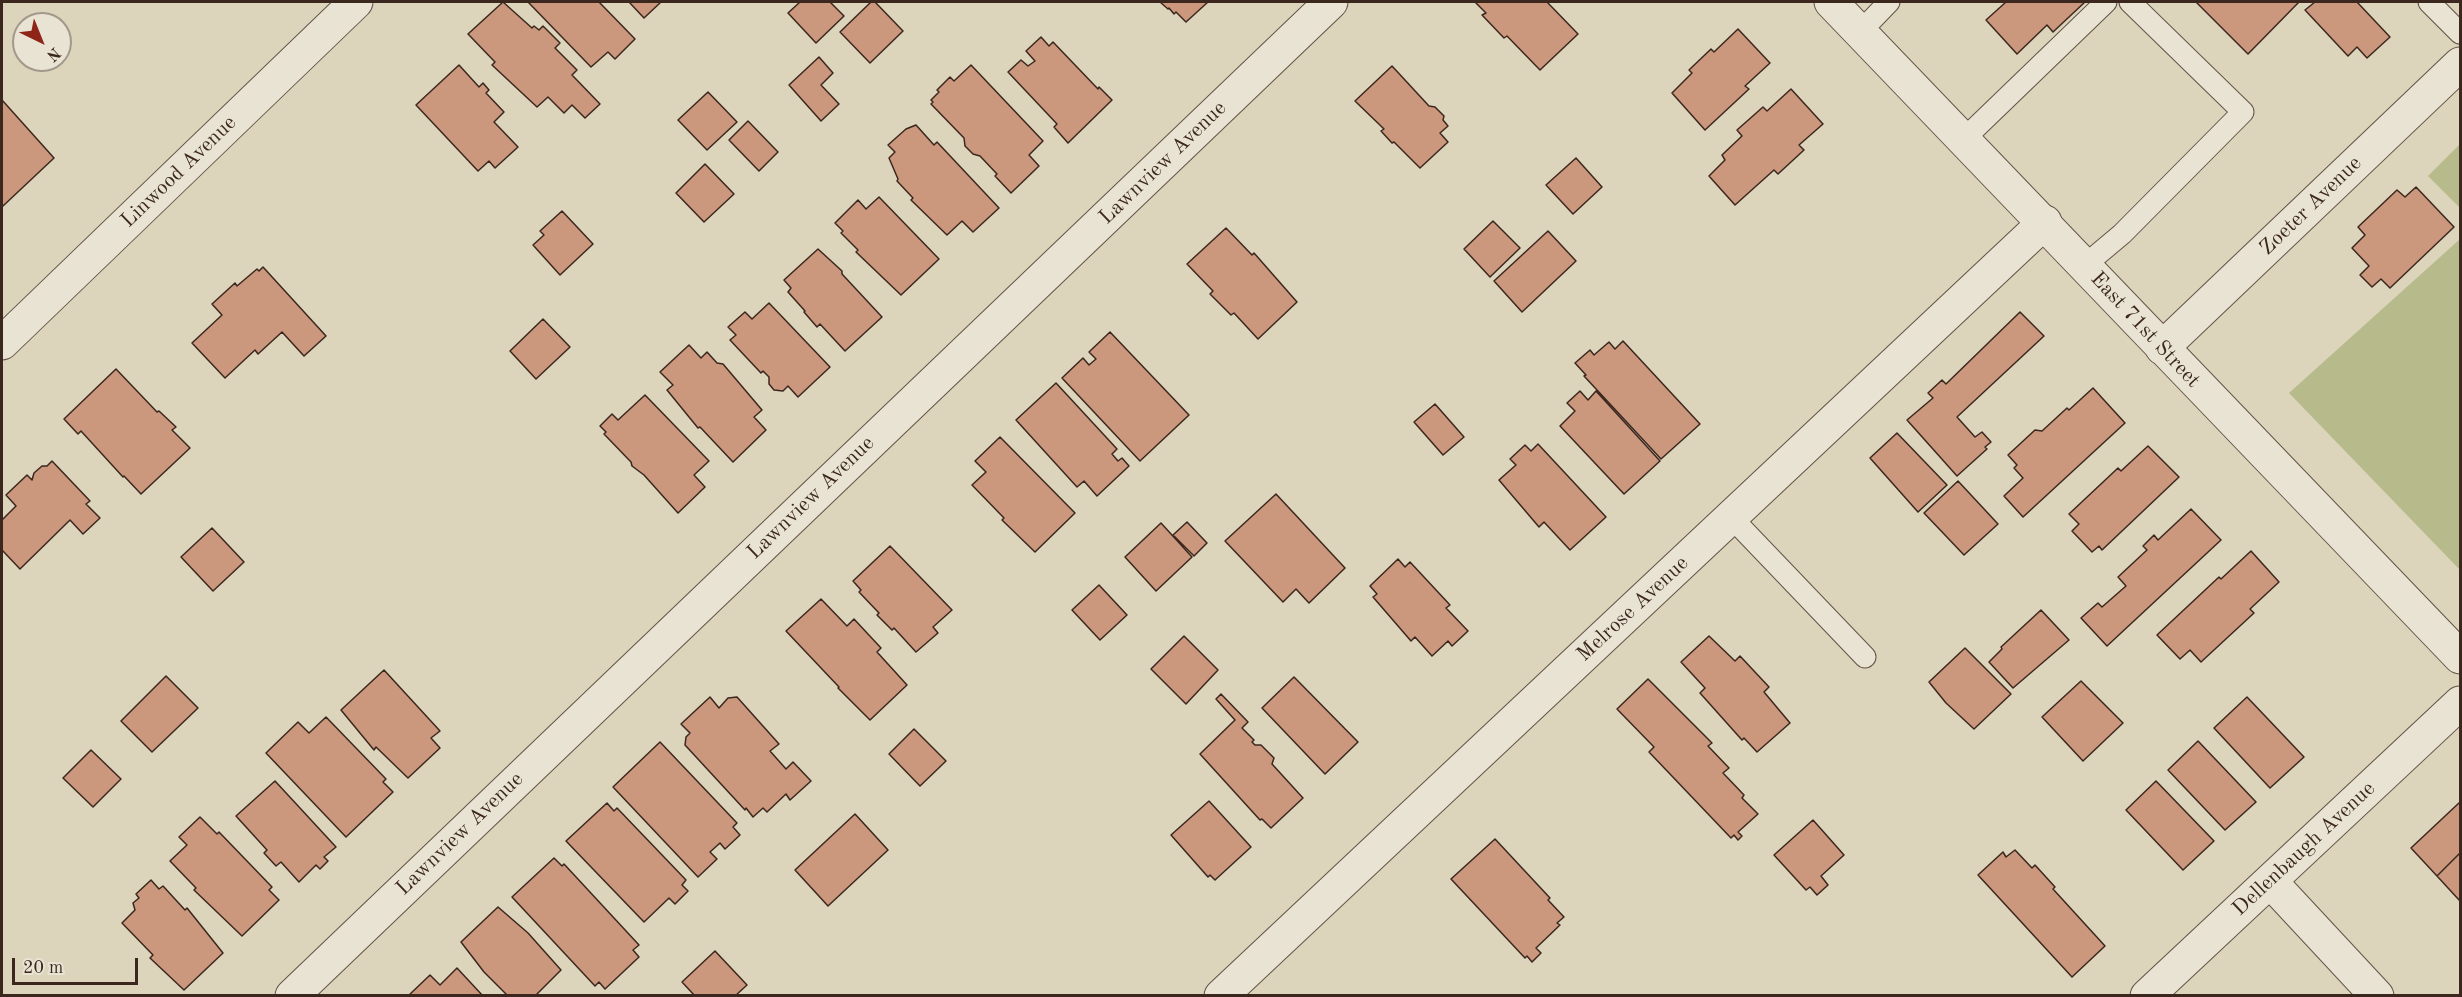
<!DOCTYPE html>
<style>
body{margin:0}
#map{position:relative;width:2462px;height:997px;overflow:hidden;background:#dcd4bb;font-family:"Old Standard TT",serif}
canvas{display:block}
.frame{position:absolute;inset:0;border:3px solid #3c271f;pointer-events:none}
.north{position:absolute;left:12px;top:12px;width:60px;height:60px;box-sizing:border-box;background:#e8e3d3;border:2px solid #a3988b;border-radius:50%;rotate:137deg;font-size:16px;font-weight:700;line-height:24px;text-align:center;color:#3c271f}
.north::after{content:'';display:block;margin:auto;width:21px;height:27px;background:#8f2418;clip-path:polygon(50% 0,100% 100%,50% 72%,0 100%)}
.scale{position:absolute;left:12px;top:958px;width:126px;height:27px;box-sizing:border-box;border:3px solid #3c271f;border-top:0;padding-left:8px;font-size:18px;line-height:21px;white-space:nowrap;color:#3c271f;-webkit-text-stroke:4px #e8e3d3;paint-order:stroke}
</style>
<div id="map">
<canvas width="2462" height="997"></canvas>
<div class="frame"></div>
<div class="north">N</div>
<div class="scale">20 m</div>
</div>
<script>
const g = document.querySelector('canvas').getContext('2d');
g.lineJoin = 'round';
function paint(path, color) {
  g.fillStyle = color;
  g.fill(path, 'evenodd');
}
function strokePath(path, color, width, dash) {
  g.strokeStyle = color;
  g.lineWidth = width;
  g.lineCap = dash ? 'butt' : 'round';
  g.setLineDash(dash || []);
  g.stroke(path);
}
function label(font, color, halo, rows, align = 'center') {
  g.font = font + ' "Old Standard TT",serif';
  g.lineWidth = 6;
  g.setLineDash([]);
  g.textBaseline = 'middle';
  g.strokeStyle = halo;
  g.fillStyle = color;
  for (const [text, x, y, turn = 0] of rows) {
    g.save();
    g.translate(x, y);
    g.rotate((+turn || 0) * Math.PI / 180);
    g.textAlign = isNaN(turn) ? turn : align;
    if (halo) g.strokeText(text, 0, 0);
    g.fillText(text, 0, 0);
    g.restore();
  }
}
paint(new Path2D(`
 M2460,144V208L2428,176Z
 M2460,239V570L2289,393Z`), '#b7bb8c');
const building = new Path2D(`
 M503,2L532,28L534,26L539,30L543,26L560,43L555,48L577,70L572,75L600,104L585,118L572,105L564,113L548,97L537,107L492,65L495,62L468,34Z
 M528,2H599L635,39L615,59L608,52L591,67Z
 M629,2H661L644,18Z
 M800,2H830L844,16L816,43L788,13Z
 M871,2H875L903,31L870,63L840,32Z
 M1160,2H1208L1186,22L1176,12L1174,14L1169,8L1168,9Z
 M1475,2H1547L1578,34L1540,70L1507,36L1504,38L1482,15L1486,13Z
 M2006,2H2085L2053,32L2047,25L2017,54L1986,20Z
 M2196,2H2299L2248,54Z
 M2315,2H2357L2390,37L2367,58L2357,47L2348,56L2305,10Z
 M1738,29L1770,63L1745,86L1749,89L1705,130L1672,93L1692,73L1689,70L1711,49L1714,52Z
 M1041,37L1049,46L1053,42L1098,89L1099,87L1112,100L1068,143L1054,127L1057,124L1008,72L1021,60L1028,66L1035,61L1026,51Z
 M819,57L833,73L821,85L839,104L821,121L789,85Z
 M459,65L479,87L483,83L489,90L486,93L504,112L494,122L518,147L495,168L489,161L478,171L416,105Z
 M971,65L1043,141L1029,155L1039,166L1011,193L995,176L997,174L980,156L973,154L965,146L964,138L931,104L933,102L931,100L939,92L937,90L950,77L954,81Z
 M1392,66L1429,106L1435,107L1444,116L1443,120L1448,126L1440,133L1448,142L1420,168L1394,142L1392,143L1381,131L1384,129L1355,101Z
 M1791,89L1823,124L1799,145L1804,150L1778,174L1774,170L1735,205L1709,176L1725,160L1722,155L1742,136L1737,130L1763,107L1767,111Z
 M708,92L737,122L707,150L678,120Z
 M2,100L54,158L3,206L2,204Z
 M748,121L778,152L759,171L729,140Z
 M916,125L934,145L937,142L999,208L973,232L962,221L947,235L911,200L913,198L897,181L898,179L889,158L895,152L888,145L906,129Z
 M1576,158L1602,187L1573,214L1546,185Z
 M705,164L734,194L704,222L676,193Z
 M2416,187L2454,227L2390,288L2381,279L2372,287L2360,275L2369,266L2352,248L2365,235L2358,227L2397,190L2405,197Z
 M879,197L939,259L901,295L856,252L858,250L841,233L843,231L835,223L858,200L866,209Z
 M562,211L593,244L560,275L533,245L544,235L540,231Z
 M1493,221L1520,248L1490,277L1464,249Z
 M1226,228L1252,255L1254,253L1297,302L1258,339L1234,313L1231,315L1210,294L1213,291L1187,264Z
 M1548,231L1576,261L1522,312L1494,281Z
 M818,249L842,271V274L882,317L845,351L820,324L817,327L804,312L805,311L788,292L791,288L784,280Z
 M263,267L326,336L304,356L282,332L258,354L255,350L225,378L192,343L222,315L212,304L235,283L237,286L257,269L259,271Z
 M769,303L830,367L798,397L788,386L783,391L774,390L769,384V377L763,371L761,373L730,340L736,335L728,327L745,312L752,319Z
 M2020,312L2044,336L1957,417L1975,437L1982,432L1991,442L1985,447L1987,449L1957,476L1907,420L1933,398L1928,393L1942,380L1946,384Z
 M543,319L570,347L536,379L510,351Z
 M1110,332L1189,415L1140,461L1062,378L1083,358L1089,365L1096,359L1089,352Z
 M1623,341L1700,424L1661,459L1584,376L1586,375L1575,363L1590,350L1594,355L1609,342L1615,349Z
 M689,345L701,358L707,352L717,363L723,364L762,410L754,417L766,430L733,462L700,427L698,428L667,390L673,385L660,372Z
 M116,369L157,412L159,411L176,427L172,430L190,448L141,494L124,476L123,477L81,431L78,434L64,419Z
 M1056,383L1117,449L1112,454L1118,461L1122,458L1129,466L1097,496L1084,481L1077,487L1016,420Z
 M2093,388L2125,423L2023,517L2004,496L2023,478L2014,468L2017,465L2008,455L2035,430L2042,431L2067,408L2069,410Z
 M1580,391L1588,400L1596,391L1660,461L1624,494L1560,426L1575,411L1567,403Z
 M645,395L709,461L694,475L705,487L678,513L644,475L632,466L631,462L604,434L606,432L600,426L612,414L618,420Z
 M1435,404L1464,437L1443,455L1414,422Z
 M1897,433L1947,485L1918,512L1870,458Z
 M1000,437L1075,513L1035,552L1002,520L1004,518L972,485L986,472L975,461Z
 M1538,444L1606,517L1570,550L1544,522L1539,527L1499,480L1516,465L1510,459L1525,445L1531,451Z
 M2148,446L2179,477L2102,550L2099,546L2092,552L2072,531L2079,524L2069,514L2118,468L2121,471Z
 M52,461L90,501L86,504L100,518L83,534L70,520L20,569L2,550V520L16,506L6,495L27,475L32,480L34,473L42,466H47Z
 M1958,481L1998,524L1964,555L1924,513Z
 M1276,494L1345,568L1309,603L1296,589L1283,602L1225,541Z
 M2191,509L2221,540L2107,646L2081,618L2098,603L2102,607L2126,586L2118,577L2147,550L2143,546L2154,535L2158,540Z
 M1187,522L1207,543L1194,556L1173,535Z
 M1161,523L1192,557L1156,591L1125,557Z
 M212,528L244,562L213,591L181,557Z
 M890,546L952,610L933,627L938,633L916,652L894,628L892,630L877,615L879,613L859,592L861,590L853,581Z
 M2251,551L2279,582L2250,609L2254,613L2201,662L2190,650L2180,659L2157,635L2219,577L2221,579Z
 M1398,559L1405,567L1410,562L1450,605L1446,608L1468,631L1452,646L1448,641L1432,656L1415,637L1411,641L1373,597L1377,594L1370,586Z
 M1099,585L1127,615L1100,640L1072,610Z
 M821,599L847,626L854,619L881,648L877,652L907,685L870,720L838,688L839,687L786,631Z
 M2041,610L2069,640L2013,688L1989,662L2002,649L2001,647Z
 M1184,636L1218,670L1186,704L1151,669Z
 M1709,636L1735,661L1740,656L1769,687L1764,692L1790,723L1757,752L1744,738L1742,740L1700,693L1705,688L1681,662Z
 M1965,648L2011,694L1974,729L1946,703L1929,682Z
 M384,670L440,731L431,738L440,748L408,778L376,747L374,750L341,710Z
 M166,676L198,708L152,752L121,721Z
 M1294,677L1358,742L1325,774L1262,708Z
 M1648,679L1712,743L1708,746L1729,768L1723,773L1744,795L1742,798L1758,814L1738,832L1742,836L1738,840L1734,835L1731,838L1649,752L1654,747L1617,709Z
 M2081,681L2123,723L2083,761L2042,717Z
 M1221,694L1248,722L1242,728L1254,740L1252,742L1255,745H1261L1274,758L1272,764L1303,798L1271,828L1262,819L1260,820L1200,754L1235,720L1216,699Z
 M710,697L719,708L728,698L737,697L779,744L770,751L786,769L793,762L811,781L790,800L786,794L767,812L763,808L753,817L746,808L745,810L685,745L686,737L690,733L681,724Z
 M2247,697L2304,757L2270,788L2214,728Z
 M326,717L386,779L383,782L393,792L346,837L266,753L298,722L309,733Z
 M914,729L946,761L920,786L889,754Z
 M2198,741L2256,802L2225,830L2168,770Z
 M660,742L737,823L733,827L740,835L725,849L720,843L710,852L717,859L698,877L613,787Z
 M91,750L121,779L93,807L63,778Z
 M275,781L336,847L324,857L328,861L320,869L316,865L299,882L281,862L276,866L264,853L267,850L236,816Z
 M2156,781L2214,841L2183,870L2126,810Z
 M1209,801L1251,847L1215,880L1210,875L1208,877L1171,835Z
 M2460,802V853L2437,876L2411,848Z
 M607,803L614,811L617,808L686,880L682,885L688,891L675,904L669,898L644,922L566,841Z
 M855,814L888,850L828,906L795,870Z
 M200,817L217,834L219,832L272,887L269,890L279,900L242,936L194,890L196,888L170,861L187,845L179,837Z
 M1813,820L1844,855L1821,876L1828,885L1817,895L1810,887L1806,890L1774,855Z
 M1495,839L1550,898L1548,900L1564,917L1557,923L1560,925L1536,948L1541,953L1532,962L1527,956L1525,958L1451,879Z
 M2015,850L2032,868L2035,865L2055,887L2053,889L2105,946L2072,977L1978,875L2003,852L2006,857Z
 M2460,853V901L2437,876Z
 M554,858L562,866L564,864L639,945L633,950L639,957L605,989L599,982L595,986L512,897Z
 M151,880L159,889L163,886L185,910L187,908L223,953L184,990L150,958L153,955L122,923L135,910L133,903L139,898L136,894Z
 M498,907L528,933L561,970L535,996H508L484,972L461,942Z
 M715,951L747,985L735,996H695L682,982Z
 M457,968L483,996H408L430,975L440,985Z`);
paint(building, '#cb987d');
strokePath(building, '#3c271f', 1.5);
const service = new Path2D(`
 M2429,2L2460,33
 M1860,32L1889,2
 M1964,139L2106,2
 M2085,265L2122,234L2243,112L2130,2
 M1731,517L1865,657`);
const minor = new Path2D(`
 M2,343L356,2
 M2162,348L2460,64
 M2270,881L2377,996
 M292,996L1331,2
 M1221,996L2045,222
 M2147,996L2460,703`);
const tertiary = new Path2D(`
 M1831,2L2460,657`);
strokePath(service, '#645246', 23);
strokePath(minor, '#645246', 35);
strokePath(tertiary, '#645246', 35);
strokePath(service, '#e8e3d3', 21);
strokePath(minor, '#e8e3d3', 33);
strokePath(tertiary, '#e8e3d3', 33);
label('21px', '#3c271f', '#e8e3d3', [
 ["Lawnview Avenue",1163,163,-44],
 ["Linwood Avenue",179,172,-44],
 ["Zoeter Avenue",2311,206,-44],
 ["East 71st Street",2145,330,47],
 ["Lawnview Avenue",811,498,-44],
 ["Melrose Avenue",1633,609,-43],
 ["Lawnview Avenue",460,834,-44],
 ["Dellenbaugh Avenue",2304,849,-43]
]);
</script>
